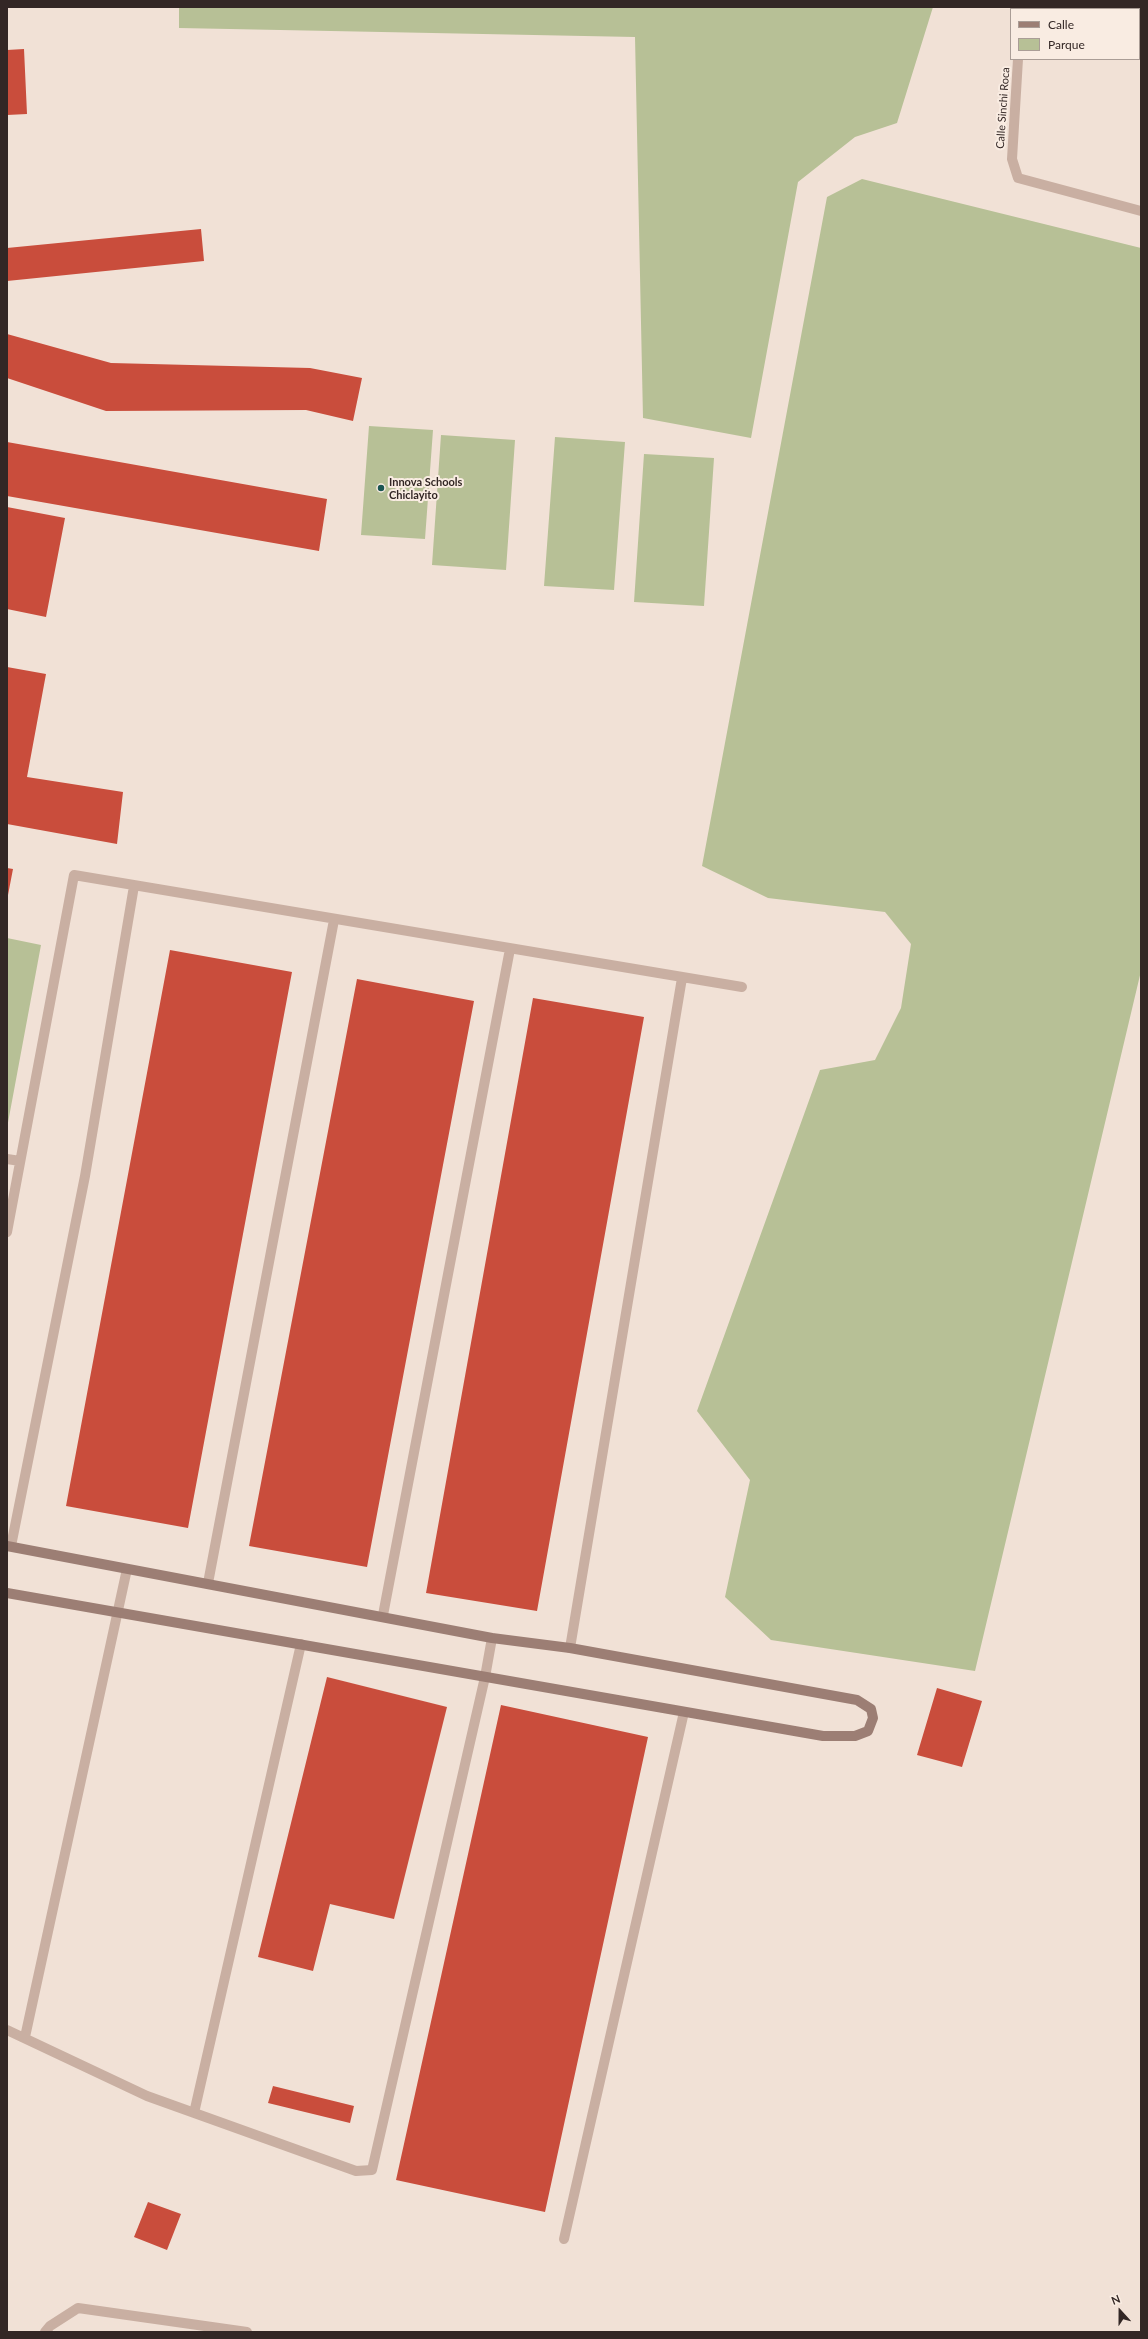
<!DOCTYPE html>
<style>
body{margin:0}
#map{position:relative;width:1148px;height:2339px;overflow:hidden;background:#f1e1d6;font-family:Lato,sans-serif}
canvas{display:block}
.frame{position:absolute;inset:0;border:8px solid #332725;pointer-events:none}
.legend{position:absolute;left:1010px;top:8px;width:130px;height:52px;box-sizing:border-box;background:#f9ece2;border:1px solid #aa9d96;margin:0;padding:5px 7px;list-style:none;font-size:12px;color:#332725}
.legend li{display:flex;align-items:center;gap:8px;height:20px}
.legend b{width:20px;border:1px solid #aa9d96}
.north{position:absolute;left:1100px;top:2291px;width:40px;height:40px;-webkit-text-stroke:3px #f9ece2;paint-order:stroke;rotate:339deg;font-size:11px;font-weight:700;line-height:16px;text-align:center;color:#332725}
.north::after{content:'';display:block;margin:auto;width:14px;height:18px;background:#332725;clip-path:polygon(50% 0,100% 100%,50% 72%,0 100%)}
</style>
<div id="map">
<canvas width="1148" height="2339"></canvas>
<div class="frame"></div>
<ul class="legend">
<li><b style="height:5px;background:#9c7e74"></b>Calle</li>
<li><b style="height:11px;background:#b7c096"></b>Parque</li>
</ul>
<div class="north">N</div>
</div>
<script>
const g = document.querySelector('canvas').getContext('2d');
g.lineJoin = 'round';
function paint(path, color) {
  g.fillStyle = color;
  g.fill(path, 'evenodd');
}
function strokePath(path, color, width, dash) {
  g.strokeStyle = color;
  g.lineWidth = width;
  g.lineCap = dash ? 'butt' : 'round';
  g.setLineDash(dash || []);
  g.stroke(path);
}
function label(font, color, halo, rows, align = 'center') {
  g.font = font + ' Lato,sans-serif';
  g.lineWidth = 4;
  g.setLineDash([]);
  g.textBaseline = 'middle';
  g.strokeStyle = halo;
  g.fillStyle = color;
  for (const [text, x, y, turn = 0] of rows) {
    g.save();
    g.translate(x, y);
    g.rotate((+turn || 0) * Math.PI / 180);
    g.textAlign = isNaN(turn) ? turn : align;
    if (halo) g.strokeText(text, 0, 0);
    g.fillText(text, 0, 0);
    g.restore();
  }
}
paint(new Path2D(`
 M179,7H933L897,123L855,137L798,182L751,438L643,418L635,37L179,28Z
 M862,179L1141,248V971L975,1671L771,1640L725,1597L750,1480L697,1411L820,1070L875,1060L901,1008L911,944L885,912L768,898L702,866L827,197Z
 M369,426L433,430L425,539L361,535Z
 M441,435L515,440L506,570L432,565Z
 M555,437L625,442L614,590L544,586Z
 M644,454L714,458L704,606L634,602Z
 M7,938L41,945L7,1128Z`), '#b7c096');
paint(new Path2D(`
 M24,49L27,114L7,115V50Z
 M201,229L204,261L7,281V248Z
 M7,334L111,363L310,368L362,378L353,421L306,410L106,411L7,378Z
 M7,442L327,499L319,551L7,496Z
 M7,507L65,518L46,617L7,609Z
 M7,667L46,674L27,777L123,792L117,844L7,824Z
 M7,868L13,869L8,895H7Z
 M170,950L292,972L188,1528L66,1506Z
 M357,979L474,1001L367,1567L249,1546Z
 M533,998L644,1017L537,1611L426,1593Z
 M327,1677L447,1707L394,1919L330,1904L313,1971L258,1957Z
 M937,1688L982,1701L962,1767L917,1755Z
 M501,1705L648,1737L545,2212L396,2180Z
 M273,2086L354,2106L350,2123L268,2103Z
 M148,2202L181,2214L167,2250L134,2237Z`), '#c94d3c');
strokePath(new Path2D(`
 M45,2332L50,2326L78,2308L247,2332`), '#c9afa2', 10);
strokePath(new Path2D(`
 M1021,9V7
 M1018,59L1012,159L1018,178L1141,211
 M7,1159L20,1161
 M7,1232L74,875L742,987
 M11,1546L85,1176L134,886
 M208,1583L334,920
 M383,1615L510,949
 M570,1648L682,978
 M7,2030L147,2096L356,2171L372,2170L485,1677L492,1638
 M25,2037L127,1569
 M194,2113L301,1644
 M564,2239L684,1712`), '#c9afa2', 10);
strokePath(new Path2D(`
 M7,1546L492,1638L570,1648L857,1700L871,1709L873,1718L868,1731L855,1736H823L7,1593`), '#9c7e74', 10);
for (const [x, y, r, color] of [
 [381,488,4,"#1a5552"]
]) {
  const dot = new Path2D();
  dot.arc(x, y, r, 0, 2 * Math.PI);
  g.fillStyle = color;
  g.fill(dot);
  strokePath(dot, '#f9ece2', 1.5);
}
label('11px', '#332725', '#f9ece2', [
 ["Calle Sinchi Roca",1003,108,-86]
]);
label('bold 11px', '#332725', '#f9ece2', [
 ["Innova Schools",389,482],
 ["Chiclayito",389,495]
], 'left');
</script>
